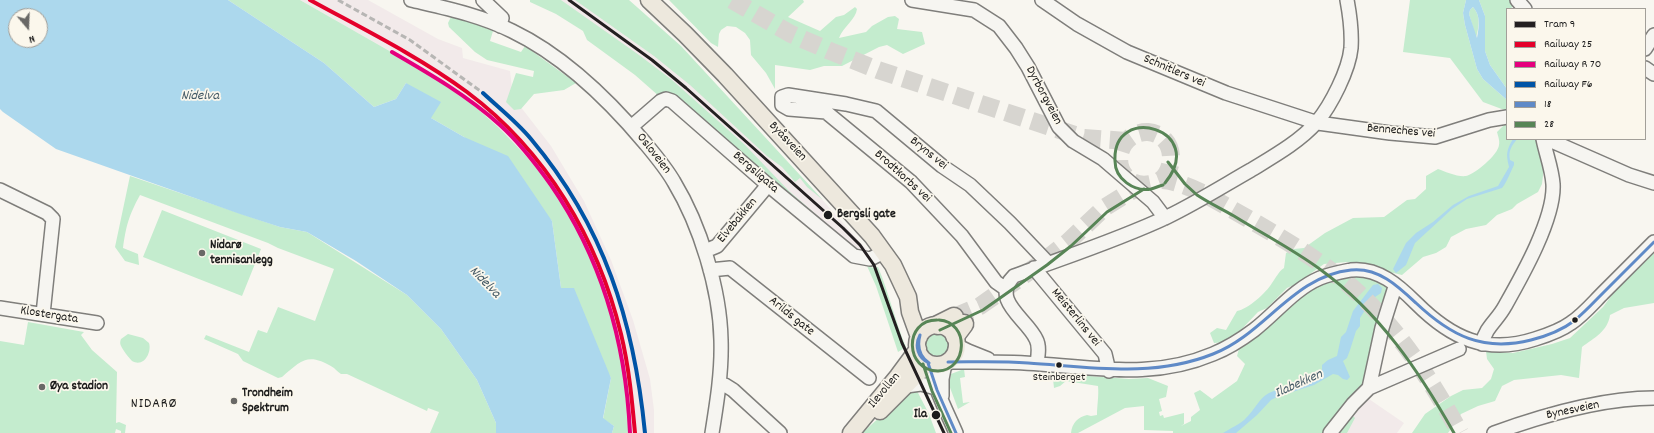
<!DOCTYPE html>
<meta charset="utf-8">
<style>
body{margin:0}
#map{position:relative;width:1654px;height:433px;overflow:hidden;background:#f8f6f0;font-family:Dekko,sans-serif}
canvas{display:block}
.legend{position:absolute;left:1506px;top:8px;width:140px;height:132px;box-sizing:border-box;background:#fbf7ec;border:1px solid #a29f99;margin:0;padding:5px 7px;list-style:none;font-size:12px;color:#1c1c1c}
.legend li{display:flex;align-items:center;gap:8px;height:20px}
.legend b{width:20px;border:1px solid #a29f99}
.north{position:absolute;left:8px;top:8px;width:40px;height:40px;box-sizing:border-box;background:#fbf7ec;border:1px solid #a29f99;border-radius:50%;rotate:161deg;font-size:11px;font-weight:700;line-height:16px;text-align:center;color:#1c1c1c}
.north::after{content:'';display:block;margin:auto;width:14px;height:18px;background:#696866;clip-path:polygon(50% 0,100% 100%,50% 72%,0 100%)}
</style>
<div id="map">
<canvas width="1654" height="433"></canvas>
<ul class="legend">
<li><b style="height:5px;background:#231f20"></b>Tram 9</li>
<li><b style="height:5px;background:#e4002b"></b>Railway 25</li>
<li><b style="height:5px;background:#e5007d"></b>Railway R 70</li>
<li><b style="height:5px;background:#0054a6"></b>Railway F6</li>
<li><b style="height:5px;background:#5f8ac7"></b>18</li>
<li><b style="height:5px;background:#578556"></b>28</li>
</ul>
<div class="north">N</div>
</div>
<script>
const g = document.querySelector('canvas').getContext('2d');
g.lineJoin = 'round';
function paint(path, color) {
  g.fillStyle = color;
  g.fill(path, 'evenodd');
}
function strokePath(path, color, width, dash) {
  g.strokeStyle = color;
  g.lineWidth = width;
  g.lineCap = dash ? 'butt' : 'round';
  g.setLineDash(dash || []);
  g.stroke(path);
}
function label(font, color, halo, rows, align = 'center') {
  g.font = font + ' Dekko,sans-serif';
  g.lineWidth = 3.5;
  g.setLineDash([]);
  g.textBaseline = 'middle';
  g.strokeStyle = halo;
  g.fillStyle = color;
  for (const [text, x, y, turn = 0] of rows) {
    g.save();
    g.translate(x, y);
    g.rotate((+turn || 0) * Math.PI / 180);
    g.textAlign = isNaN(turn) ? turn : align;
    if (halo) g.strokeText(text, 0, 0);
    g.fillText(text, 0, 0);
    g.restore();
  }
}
paint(new Path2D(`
 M300,0H368L438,39L462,48L463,58L510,71L513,97L551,146L584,201L611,260L633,320L650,379L654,410V433H632L628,384L623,357L610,304L590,254L575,222L556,191L499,128L471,103L414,65Z
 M561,0H578L663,49L802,177L867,250L863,253H856L806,208Z
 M1366,397L1404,423L1397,433H1341Z`), '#f2eaea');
paint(new Path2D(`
 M228,0H300L414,65L471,103L499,128L525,155L556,191L575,222L590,254L610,304L623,357L628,384L632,433H612L614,426L603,419L611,378L561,288L552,221L464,137L431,118L406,83L396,99L374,107L324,63Z
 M530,0H561L639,55L672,80L745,145L789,191L849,243L848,244L673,94L666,93L660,97L635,75L587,40L583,31L556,14L530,2Z
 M575,0H629L681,46L823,200L807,187L800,178L795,182L782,167L767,156L690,85L654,56Z
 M669,0H803L804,2L788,17L820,31L836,17L844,15L855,7L857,9C856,19 843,27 839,38L866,32L872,26L888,17L895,16L899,19L897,29L922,32L925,44L903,54L887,45L879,47L842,66H824L810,70L775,65V89L766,73L751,55L750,40L745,33L736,27L727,26L721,30L719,34L718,47L711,43Z
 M1410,0H1466L1463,13L1465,25L1477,69L1483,79L1507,100V111L1483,102L1450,58L1403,52Z
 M1479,0H1514L1513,5L1511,9H1507V89L1490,65L1485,51V16Z
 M1473,7C1481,16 1479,27 1476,38L1469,14L1470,10Z
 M451,17L471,22L493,31L490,41L521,52L525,46L576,83L564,90L534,94L521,109L514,110L506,102L516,73L533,77L534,71L487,60L475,52L449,27L448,23Z
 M1507,122V139H1540L1545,158L1542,184L1538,192L1517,204L1512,209L1497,215L1486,225L1466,229L1451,237L1446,247L1436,253L1423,257L1402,275L1347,262L1324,264L1296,284L1287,288L1267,308L1258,312L1237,334L1226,342L1214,343L1210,333L1217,328L1226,330L1237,311C1248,309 1266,293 1272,283C1276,278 1278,272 1284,268L1286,253L1294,249L1304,248L1325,233L1353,218L1384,217L1407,200L1415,199L1426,189V176L1438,169C1446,172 1457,177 1466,176C1475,174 1498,155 1499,145C1500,141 1498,136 1497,132Z
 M130,176L280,227L307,232L407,295L441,329L477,380L496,423V433H430L439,412L428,408L427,411L347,374H341C338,372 336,370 334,368C308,352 302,360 282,377L278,378L243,361L238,354L204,339L206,335L249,352L258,330L267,333L278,307L315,321L334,269L278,248L268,243L140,195C129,215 126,226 123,248L138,254L139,265L125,261L115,247Z
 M162,210L261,249L242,296L143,257Z
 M1654,253V303L1624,308L1610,315C1608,331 1594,338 1582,347L1579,378L1561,375L1514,380L1502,386L1495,401L1478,406L1461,414L1448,433H1412L1425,414L1451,396L1463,390L1482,388L1491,379L1494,369L1487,359L1486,351L1513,353L1552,344L1570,338L1603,307L1615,291Z
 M867,266L874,268L878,267C889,293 895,321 906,347L898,352L876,286Z
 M1336,274C1350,276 1382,276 1389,291L1367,378L1348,411L1355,418L1347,433H1173V431L1144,430V406L1125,408L1078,433H1071C1072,423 1078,417 1087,415L1091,416L1097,415C1097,405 1099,396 1098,386L1066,381L1060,386L1054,388L1053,379L1049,377V373L1129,379L1148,378L1168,386L1166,397L1159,399L1162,411L1159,412L1160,416L1163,415L1164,418L1184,413V424L1181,426L1191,421V417L1200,410L1194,393L1200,390L1212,399L1237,381L1245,364L1237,356L1240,345L1284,304Z
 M28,322L84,332L81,335L92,350L117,372L116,423L119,422L126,425L125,433H121V431L116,429L115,433H0V341L24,345Z
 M128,334L143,338L149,343C152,352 144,368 132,361C129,358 126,354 124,351C121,346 119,344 121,339Z
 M926 345a11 11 0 1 1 22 0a11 11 0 1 1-22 0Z
 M964,369L965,377L960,378L963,403L970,402L958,409L949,385L951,374Z
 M916,389L929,414L936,433H862L908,392Z`), '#c4ecce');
paint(new Path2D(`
 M0,0H228L324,63L374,107L396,99L406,83L441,102L431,118L464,137L508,156L552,221L561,288H574L611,378L603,418L614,426L612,433H496V423L477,380L441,329L407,295L356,261L307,232L280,227L240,214L56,149L3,112L0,109ZM16,16H40V40H16Z
 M1466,0H1479L1485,16V51L1490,65L1507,89V100L1483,79L1477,69L1465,25L1463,13ZM1473,7C1481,16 1479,27 1477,38L1469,14L1470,10Z
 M1513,139H1517C1512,146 1508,150 1510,160L1514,162V165C1511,171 1506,184 1502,188L1467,199L1452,209L1415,243L1406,265L1396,273L1393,269L1406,243L1416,233L1433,222L1453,205L1469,196L1498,186L1509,167C1506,154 1506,151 1513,139Z
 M1378,284L1382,288L1381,293L1372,299L1360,318V326L1356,331L1350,350L1347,358L1343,361L1350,377L1347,380L1343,379L1338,375L1333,374L1314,385L1277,397L1271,400L1257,415L1236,433H1223C1229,429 1242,423 1246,418C1254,411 1259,398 1269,393C1286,385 1307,383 1322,370V365L1328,360L1337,356L1341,337L1346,332L1353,311L1373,285Z`), '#acd8ed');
strokePath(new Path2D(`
 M732,0L791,34L830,51L878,70L1084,138L1126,141
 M1161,180C1178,165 1173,134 1148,132C1123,131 1109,162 1128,179C1135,185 1145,186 1154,183C1156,182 1159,180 1162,180C1174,180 1200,191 1210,197C1257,224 1306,250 1348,284C1396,325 1430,378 1460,433
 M954,317L980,306L1044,261L1068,242L1104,208L1141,185`), '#d7d5d0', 18, [18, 9]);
const minor = new Path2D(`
 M411,0C445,8 480,15 512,31C564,56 608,99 645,143C655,155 666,168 674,182C700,225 720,289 721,340C722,371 717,402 712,433
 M483,0L502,18L500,26
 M912,0L974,10L999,26L1016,48L1028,67L1059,127L1073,141L1103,159L1153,202L1165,218
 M1042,0L1077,24L1127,52L1226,93L1318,123L1390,133L1435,137L1489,120L1507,117
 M1517,0L1525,9
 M1645,49L1654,35
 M1645,68L1654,74
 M631,127L661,101L666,99L672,101L768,185L854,256L870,259L884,252
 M1547,139L1629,175L1654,183
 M0,190L47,213L53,219L43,314
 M705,251L717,246L768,185
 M1034,268L1105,354L1109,371
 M710,270L730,268L869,378
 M1006,289L996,282L962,236L911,182L826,112L789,109L782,105V97L788,95L846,104L876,111L942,166L970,185L1010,223L1048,263
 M0,308L97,323
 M1482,344C1486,326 1497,321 1505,306C1522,276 1555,218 1553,184C1552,169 1546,154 1543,139
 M958,346L968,351L988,359
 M948,362C978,362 1009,361 1040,364C1101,368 1154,379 1213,354C1228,348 1242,339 1254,330C1276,313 1294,289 1320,278C1330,274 1341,272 1351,270C1378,267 1399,286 1416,303C1451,338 1486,355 1535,339C1548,335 1560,331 1571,323C1583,315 1593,303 1603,293C1620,276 1637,259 1654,242
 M928,363C934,387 946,410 956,433
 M1037,363C1038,356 1040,346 1036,339C1027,319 990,300 1014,276C1065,257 1118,240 1167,217C1196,203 1223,186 1251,170C1274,156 1299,142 1317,122C1331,105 1349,70 1351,48C1352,32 1350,16 1347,0
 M720,384L725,385L733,390L780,433
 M906,386L921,384L936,388
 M1369,388L1382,328L1394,290
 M942,396V379L945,364
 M1330,433L1353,404L1369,388L1459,349
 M1494,433C1541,416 1604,398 1654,398`);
const major = new Path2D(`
 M649,0L685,34L725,75L872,236L893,265L908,297L910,312L919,337
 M917 345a20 20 0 1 1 40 0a20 20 0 1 1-40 0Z
 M880,411L928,363
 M851,433L898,376L918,349`);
const highway = new Path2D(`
 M938,325L954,317
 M955,336L964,324`);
strokePath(minor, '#7f7e7b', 16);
strokePath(major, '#7f7e7b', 19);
strokePath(highway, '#7f7e7b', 21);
strokePath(minor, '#f6f5f1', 13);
strokePath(major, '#ede8dd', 16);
strokePath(highway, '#ede8dd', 18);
strokePath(new Path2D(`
 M338,0L410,40L483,93`), '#b7b6b4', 3, [6, 3]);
strokePath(new Path2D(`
 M920,335C917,346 919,356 929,363
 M920,335C914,346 918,358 929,363
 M948,362C975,362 1001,361 1028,363C1091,367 1153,378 1213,354C1265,334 1293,276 1351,270C1378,267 1398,286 1416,303C1451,336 1483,352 1531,340C1547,336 1562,330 1574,321C1585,312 1594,302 1603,293C1620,276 1637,259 1654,242
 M928,363L937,390L956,433`), '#5f8ac7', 3);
strokePath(new Path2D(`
 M1168,162L1185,184L1197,195C1209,203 1222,209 1234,216C1263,234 1294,250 1321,270C1380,313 1419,371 1454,433
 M1163,185C1159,186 1155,188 1151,189C1134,192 1115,179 1115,161C1112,102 1209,129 1165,183
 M937,320C903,320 905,371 938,371C968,370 970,322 939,320
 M940,330L983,310L1047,265L1071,246L1107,212L1144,189
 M923,364L932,391L951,433`), '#578556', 3);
strokePath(new Path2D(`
 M310,0C363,29 418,56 467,92C546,151 598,239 621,334C629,367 632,400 635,433`), '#e4002b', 4);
strokePath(new Path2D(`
 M392,52C430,74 468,96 500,125C520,143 536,164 551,185C602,259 626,344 630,433`), '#e5007d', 4);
strokePath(new Path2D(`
 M483,93C499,108 517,122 531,139C604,226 634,321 645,433`), '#0054a6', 4);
strokePath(new Path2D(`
 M569,0L652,60L686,88L843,228L860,245L874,265L902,343L944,433`), '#231f20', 3);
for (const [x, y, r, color] of [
 [828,215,5,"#1c1c1c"],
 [202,253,4,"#696866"],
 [1575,320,3.5,"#1c1c1c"],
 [1059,365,3.5,"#1c1c1c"],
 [42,387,4,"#696866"],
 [234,401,4,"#696866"],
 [936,415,5,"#1c1c1c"]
]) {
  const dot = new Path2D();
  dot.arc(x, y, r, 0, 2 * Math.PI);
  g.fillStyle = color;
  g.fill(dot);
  strokePath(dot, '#fbf7ec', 1.5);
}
label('12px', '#1c1c1c', '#fbf7ec', [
 ["Steinberget",1059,378]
]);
label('13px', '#1c1c1c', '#fbf7ec', [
 ["Schnitlers vei",1174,72,23],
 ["Dyrborgveien",1043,96,62],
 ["Benneches vei",1401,132,5],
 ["Byåsveien",787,142,47],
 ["Osloveien",653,154,52],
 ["Bryns vei",928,154,39],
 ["Bergsligata",755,173,41],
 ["Brodtkorbs vei",902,177,42],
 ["Elvebakken",738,221,-50],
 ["Klostergata",49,316,9],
 ["Arilds gate",791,317,39],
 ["Meisterlins vei",1075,318,51],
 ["Ilevollen",885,391,-50],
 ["Bynesveien",1573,411,-12]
]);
label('bold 13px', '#1c1c1c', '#fbf7ec', [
 ["Bergsli gate",837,215],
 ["Ila",927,415,"right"]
], 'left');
label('bold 13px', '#1c1c1c', '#fbf7ec', [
 ["Nidarø",210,246],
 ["tennisanlegg",210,261],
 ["Øya stadion",50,387],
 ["Trondheim",242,394],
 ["Spektrum",242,409]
], 'left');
label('italic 14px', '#435965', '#fbf7ec', [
 ["Nidelva",200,97],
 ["Nidelva",484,283,46],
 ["Ilabekken",1299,385,-24]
]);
g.letterSpacing = '1px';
label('14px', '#1c1c1c', '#fbf7ec', [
 ["NIDARØ",154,405]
]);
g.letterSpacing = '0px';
</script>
